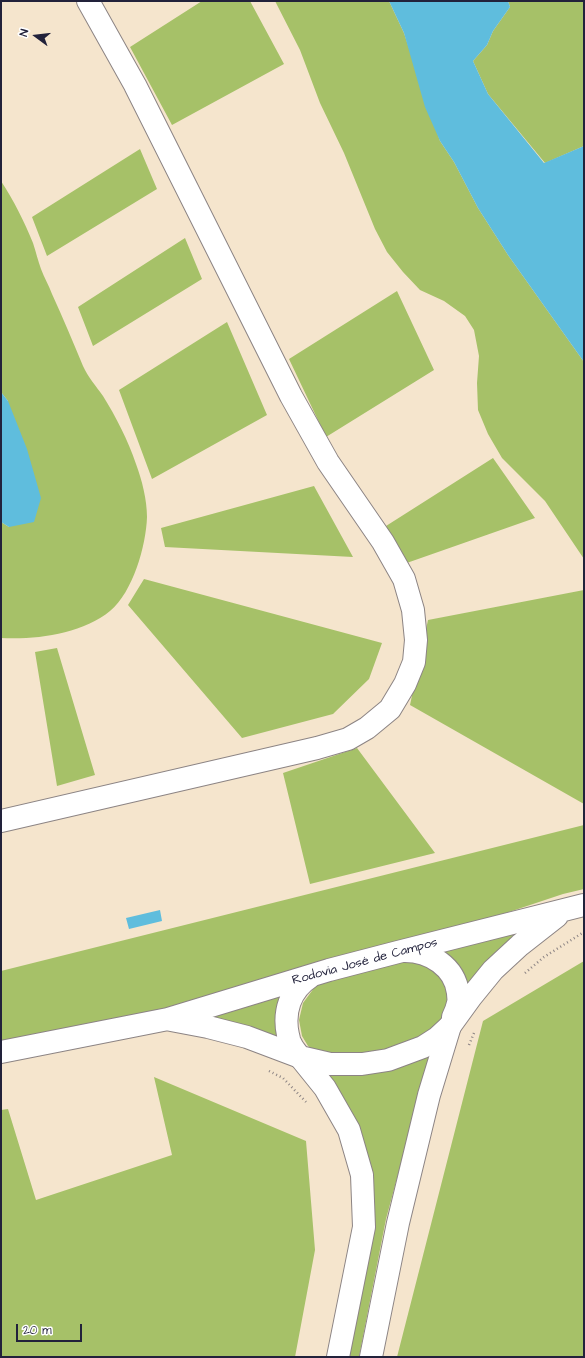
<!DOCTYPE html>
<meta charset="utf-8">
<style>
body{margin:0}
#map{position:relative;width:585px;height:1358px;overflow:hidden;background:#f5e5cd;font-family:"Architects Daughter",sans-serif}
canvas{display:block}
.frame{position:absolute;inset:0;border:2px solid #22223b;pointer-events:none}
.north{position:absolute;left:16px;top:16px;width:40px;height:40px;-webkit-text-stroke:3px #fff;paint-order:stroke;rotate:285deg;font-size:11px;font-weight:700;line-height:16px;text-align:center;color:#22223b}
.north::after{content:'';display:block;margin:auto;width:14px;height:18px;background:#22223b;clip-path:polygon(50% 0,100% 100%,50% 72%,0 100%)}
.scale{position:absolute;left:16px;top:1324px;width:66px;height:18px;box-sizing:border-box;border:2px solid #22223b;border-top:0;padding-left:5px;font-size:12px;line-height:14px;white-space:nowrap;color:#22223b;-webkit-text-stroke:3px #fff;paint-order:stroke}
</style>
<div id="map">
<canvas width="585" height="1358"></canvas>
<div class="frame"></div>
<div class="north">N</div>
<div class="scale">20 m</div>
</div>
<script>
const g = document.querySelector('canvas').getContext('2d');
g.lineJoin = 'round';
function paint(path, color) {
  g.fillStyle = color;
  g.fill(path, 'evenodd');
}
function strokePath(path, color, width, dash) {
  g.strokeStyle = color;
  g.lineWidth = width;
  g.lineCap = dash ? 'butt' : 'round';
  g.setLineDash(dash || []);
  g.stroke(path);
}
function label(font, color, halo, rows, align = 'center') {
  g.font = font + ' "Architects Daughter",sans-serif';
  g.lineWidth = 4;
  g.setLineDash([]);
  g.textBaseline = 'middle';
  g.strokeStyle = halo;
  g.fillStyle = color;
  for (const [text, x, y, turn = 0] of rows) {
    g.save();
    g.translate(x, y);
    g.rotate((+turn || 0) * Math.PI / 180);
    g.textAlign = isNaN(turn) ? turn : align;
    if (halo) g.strokeText(text, 0, 0);
    g.fillText(text, 0, 0);
    g.restore();
  }
}
paint(new Path2D(`
 M202,1H250L284,64L172,125L130,47Z
 M275,1H389L404,33L440,141L454,162L478,208L508,255L584,362V559L545,501L502,458L488,434L478,410L477,383L479,356L474,330L465,316L444,301L420,290L403,272L387,252L375,229L344,153L320,103L300,50Z
 M508,1H584V146L545,163L488,94L473,61L487,45L493,31L510,7Z
 M140,149L157,189L47,256L32,217Z
 M1,181C14,201 24,221 33,243C36,252 38,261 41,269C44,277 49,286 52,294C63,318 73,342 83,366C88,377 96,386 103,396C116,417 128,440 136,464C142,480 147,500 147,517C146,546 133,592 110,611C82,634 36,640 1,638V522L9,527L8,401L1,392Z
 M185,238L202,279L93,346L78,307Z
 M397,291L434,370L326,437L289,359Z
 M227,322L267,415L152,479L119,390Z
 M493,458L535,518L401,565L386,526Z
 M314,486L353,557L165,547L161,528Z
 M144,579L382,643L369,679L333,714L242,738L128,605Z
 M584,590V804L410,705L428,620Z
 M57,648L95,775L57,786L35,652Z
 M357,748L435,853L310,884L283,773Z
 M584,825V889L563,894L395,950L327,969L1,1050V971Z
 M533,922L458,1002L426,955Z
 M399,957L439,970L451,995L440,1028L385,1054L319,1055L308,1046L302,1036L299,1020L303,1003L314,988L323,980Z
 M584,961V1357H397L483,1021Z
 M301,983L290,1044L208,1027L211,1009Z
 M431,1052L386,1219L359,1357H346L369,1241L327,1074Z
 M154,1077L306,1141L315,1250L295,1357H1V1110L8,1109L36,1200L172,1155Z`), '#a6c168');
paint(new Path2D(`
 M389,1H508L510,7L493,31L487,45L473,61L488,94L544,163L584,146V362L508,255L478,208L454,162L440,141L425,107L404,33Z
 M1,392L8,401L27,449L41,498L34,522L9,527L1,522Z
 M160,910L162,921L129,929L126,918Z`), '#5fbddd');
const minor = new Path2D(`
 M1,821L317,748L348,739L367,728L390,709L405,684L414,662L416,640L413,610L404,579L383,542L328,462L291,396L135,85L88,1`);
const tertiary = new Path2D(`
 M300,1057L325,1088L349,1130L362,1175L364,1227L338,1357
 M371,1357L398,1223L429,1095L450,1026`);
const secondary = new Path2D(`
 M405,951C430,951 455,967 458,993C458,996 459,1000 458,1003C457,1008 455,1013 453,1017
 M171,1020L208,1027L247,1037L300,1057L330,1064H362L388,1060L423,1047L437,1038L450,1026L471,997L493,970L520,945L557,916
 M1,1052L168,1019L329,970L398,952L584,905
 M300,1057C297,1053 293,1049 291,1044C289,1042 289,1038 288,1035C283,1012 290,990 310,977`);
strokePath(minor, '#8c8484', 24);
strokePath(tertiary, '#8c8484', 24);
strokePath(secondary, '#8c8484', 24);
strokePath(new Path2D(`
 M525,973L544,957L584,932
 M469,1045L474,1033
 M269,1071L283,1078L306,1102`), '#8c8484', 2.5, [1, 3]);
strokePath(minor, '#fff', 22);
strokePath(tertiary, '#fff', 22);
strokePath(secondary, '#fff', 22);
label('13px', '#22223b', '#fff', [
 ["Rodovia José de Campos",365,962,-15]
]);
</script>
